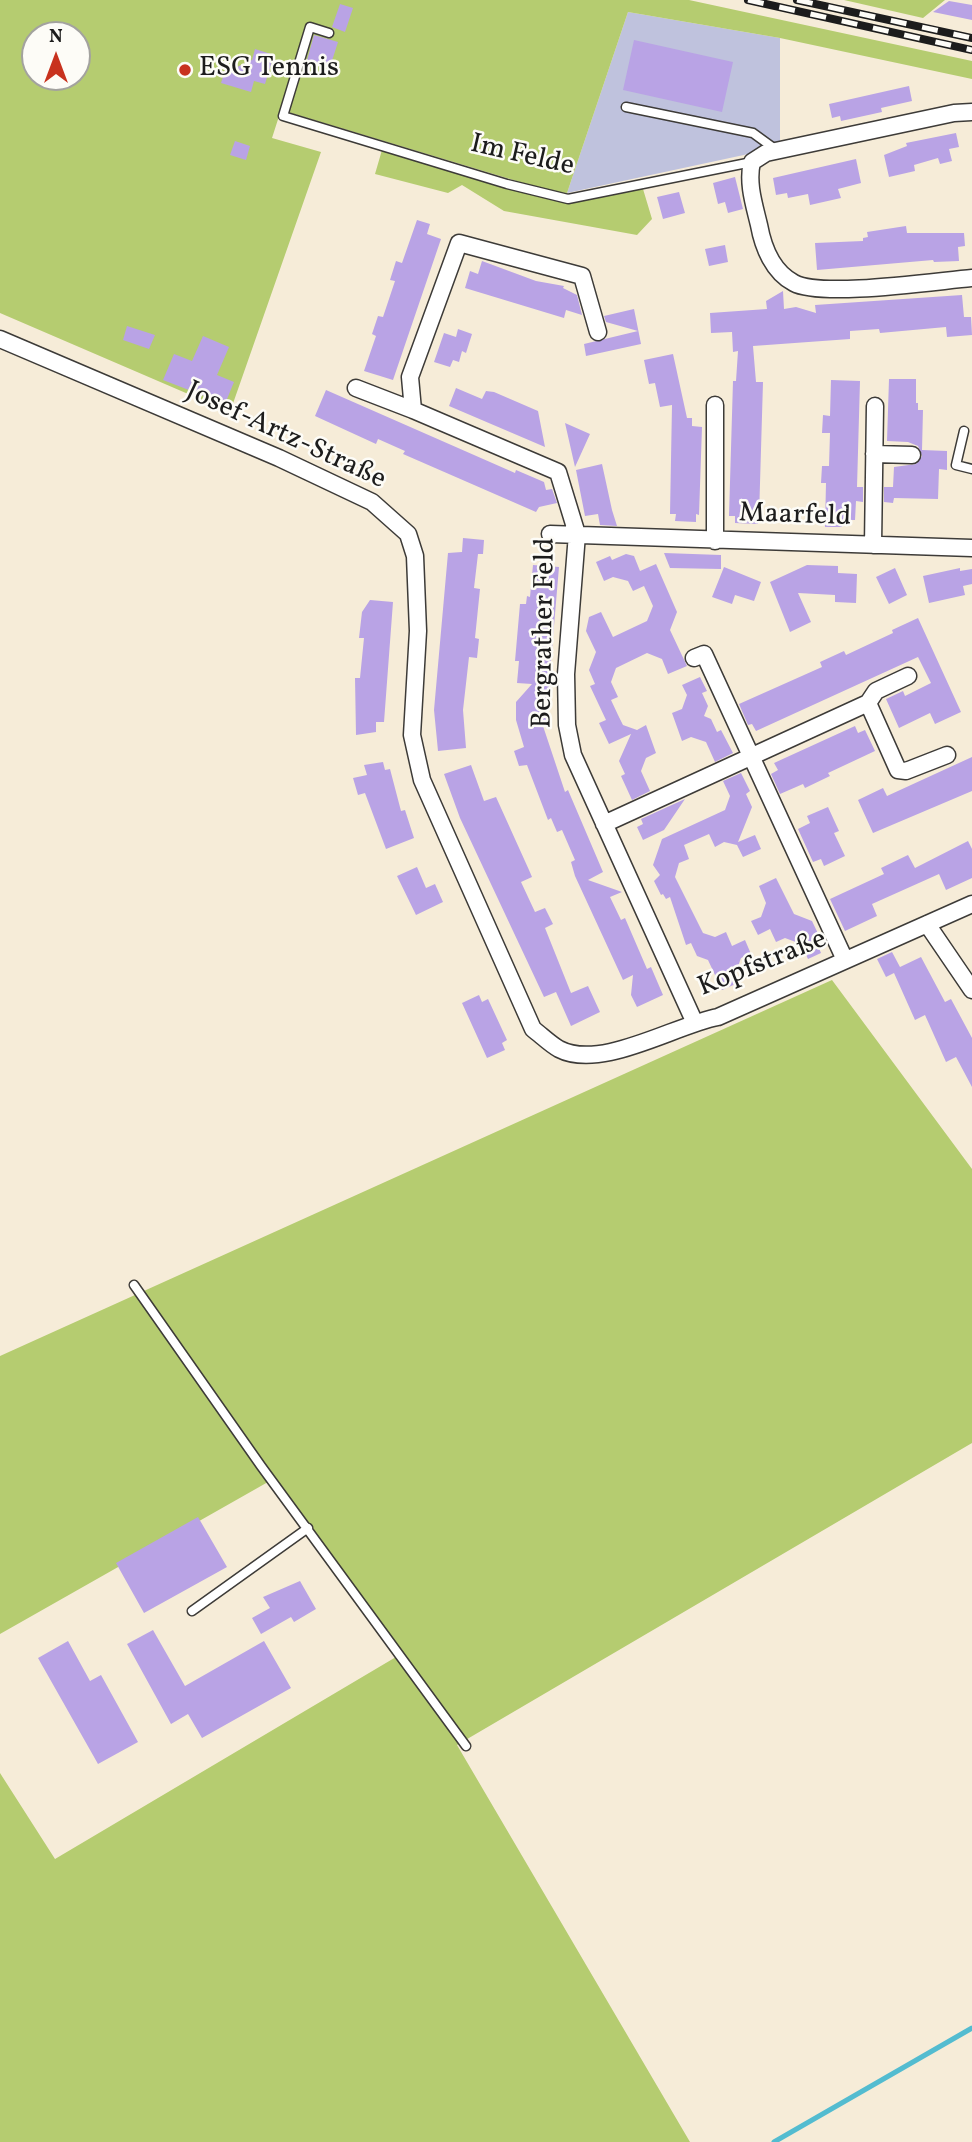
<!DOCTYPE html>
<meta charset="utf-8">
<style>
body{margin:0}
#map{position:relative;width:972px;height:2142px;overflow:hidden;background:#f6ecd8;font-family:Vollkorn,serif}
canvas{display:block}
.north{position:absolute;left:21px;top:21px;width:70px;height:70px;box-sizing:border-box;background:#fdfcf7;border:2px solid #a3a29f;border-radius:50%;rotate:0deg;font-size:19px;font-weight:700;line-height:28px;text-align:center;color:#1c1c1c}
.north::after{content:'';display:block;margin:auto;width:24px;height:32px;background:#c8321e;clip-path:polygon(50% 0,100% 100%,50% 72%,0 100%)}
</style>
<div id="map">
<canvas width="972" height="2142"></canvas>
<div class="north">N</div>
</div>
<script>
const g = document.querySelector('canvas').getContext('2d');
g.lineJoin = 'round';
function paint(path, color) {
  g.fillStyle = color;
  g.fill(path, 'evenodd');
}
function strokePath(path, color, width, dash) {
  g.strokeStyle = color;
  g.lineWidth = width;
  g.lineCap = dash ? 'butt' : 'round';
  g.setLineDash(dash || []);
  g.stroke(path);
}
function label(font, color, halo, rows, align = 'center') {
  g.font = font + ' Vollkorn,serif';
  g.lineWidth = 5;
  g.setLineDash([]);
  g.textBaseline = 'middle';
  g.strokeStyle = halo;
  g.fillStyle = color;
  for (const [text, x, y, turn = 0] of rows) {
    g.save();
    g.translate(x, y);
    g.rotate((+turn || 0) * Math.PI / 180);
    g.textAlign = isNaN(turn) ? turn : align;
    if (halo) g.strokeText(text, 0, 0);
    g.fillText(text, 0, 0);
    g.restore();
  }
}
paint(new Path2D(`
 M628,12L780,38V142L759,148L753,153L567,193Z`), '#bfc2dd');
paint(new Path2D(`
 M0,0H689L972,61V79L780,38L628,12L567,193L553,192L281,110L272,138L321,152L230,412L0,313ZM35,35H77V77H35Z
 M844,0H945L923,18Z
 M382,150L551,200L568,203L643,189L652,219L637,235L504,211L462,185L448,193L375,174Z
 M832,980L972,1169V1443L457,1745L690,2142H0V1773L55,1859L396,1657L268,1482L0,1634V1356Z`), '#b5cc70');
strokePath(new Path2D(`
 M774,2142L972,2028`), '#53bcd0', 5);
paint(new Path2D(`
 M949,1L972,5V20L933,12Z
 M340,4L353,8L345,32L332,27Z
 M314,35L338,42L330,67L307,60Z
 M634,40L733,62L722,112L623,90Z
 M255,49L274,55L265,84L254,81L251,92L221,83L227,64L237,67L252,60Z
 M909,86L912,101L881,108L882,112L841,121L840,116L832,118L829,104Z
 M956,133L959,147L949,149L952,161L940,164L938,158L914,165L915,171L889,177L884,155L907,146L906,143Z
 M235,141L250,146L246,160L230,155Z
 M856,159L861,183L838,189L841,198L810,205L808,194L788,198L787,193L776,195L773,178Z
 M735,177L743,209L728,213L725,202L718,204L713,183Z
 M679,192L685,213L663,219L657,197Z
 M417,220L430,224L427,234L441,239L393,380L364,371L376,336L372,334L378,316L383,317L395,281L390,280L396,261L402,263Z
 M906,226L907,233H964L965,246L958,247L959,261L934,262L933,260L817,270L815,243L863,241V238L868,237L867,232Z
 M725,245L728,262L709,266L705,249Z
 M482,261L536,281L564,286L563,288L577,295L582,315L566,310L564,318L465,288L470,271L478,274Z
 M783,291L784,309L796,307L816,313L815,305L962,295L964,317H971L972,335L947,337L946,327L880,333L879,329L850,331V339L753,346L756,382H763L759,517L758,524L735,523V516H729L733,381H736L738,351L733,352L732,332L711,333L710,313L767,309L766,301Z
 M634,309L641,344L586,356L584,344L638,331L606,322L604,316Z
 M127,326L155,335L149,349L123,340Z
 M458,329L472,334L466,353L462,351L459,362L453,360L450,367L434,362L444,333L456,337Z
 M203,336L229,347L217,375L234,382L225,404L163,380L174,354L192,361Z
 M673,354L687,418H692V426L702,427L699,515L696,514V522L675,521L676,514H670L672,405L660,407L655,383L649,384L644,360Z
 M889,379H916V403H918V410H923L922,450L947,451V470L939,469L938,499L894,498L893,503L884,502V487H893L894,467L916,464L922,456L918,446L908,442L887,441Z
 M831,380L860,381L857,487H863V502L856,501L855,520H843L842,527H825L826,483H821L822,466H829L830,433H822L823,415L830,416Z
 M456,388L482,399L486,391L494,392L538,411L545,447L449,406Z
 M326,390L515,473L516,470L544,482L546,490L552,489L557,503L539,507L536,512L403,454L405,451L378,439L376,444L315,416Z
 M565,423L590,434L575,467Z
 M602,464L612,510L617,526L600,525L598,514L585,516L576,470Z
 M463,538L484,540L483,554H478L474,588L480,589L475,638L479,639L477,658L469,657L463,710L466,748L438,751L434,710L448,553L462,552Z
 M664,553L721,555V569L670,568Z
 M626,554L634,556L640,571L656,564L677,612L670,630L687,666L668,674L662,659L647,653L616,668L611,682L618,697L611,700L618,715L623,725L637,730L646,725L656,753L646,758L641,771L650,791L632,800L621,776L625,774L619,761L631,734L609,744L599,723L606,720L590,686L595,684L589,670L596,652L586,631L589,617L601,612L613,637L647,621L653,606L644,586L633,591L628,581L613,577L604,581L596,562L610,556L612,560Z
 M533,565L559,567L546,720H541L565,792L568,790L603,872L588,880L622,892L610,897L621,920L625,918L647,969L651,967L663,995L637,1007L631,995L633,975L623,980L575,876L571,862L575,860L562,830L557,832L551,818L548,820L527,765L519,766L514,751L524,747L516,720V702L532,684L517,683L519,661H515L520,604H526L527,596L530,597Z
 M807,565L838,566V573L857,574L856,603L835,602V595L798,593L811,622L790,632L770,582Z
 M724,567L761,582L754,601L735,595L732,604L712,597Z
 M895,568L907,595L889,604L876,577Z
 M960,568V571L972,569V584L963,586L965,595L929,603L923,576Z
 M370,600L393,602L384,722H376V732L356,735L355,678H360L364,638H359L362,612Z
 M918,618L961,712L935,724L930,713L899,728L886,699L903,691L905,696L931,683L918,657L756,731L752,724L748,725L739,704L822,667L820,662L844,651L846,655L893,633L892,630Z
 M700,677L707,691L702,693L708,706L704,716L711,719L717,732L721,730L733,753L715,762L706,742L691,737L682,741L672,713L682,709L687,695L682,685Z
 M855,726L858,733L865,730L875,751L828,773L830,776L805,788L803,784L780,794L771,774L778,770L774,763Z
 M972,757V791L873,833L858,800L883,788L887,796Z
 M383,762L385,770L390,769L401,811L405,810L414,838L386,849L365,793L358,795L353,778L367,775L364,765Z
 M471,765L484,801L496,797L529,870L532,877L521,882L535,912L545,908L553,924L545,928L571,993L588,986L600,1012L571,1026L556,992L544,997L460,818L444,774Z
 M741,773L750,791L746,794L752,807L738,842L755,835L761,849L743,857L737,845L724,842L715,847L709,834L684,845L689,859L679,863L675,877L703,933L715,937L726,932L732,946L745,940L751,954L741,958L736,972L740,982L722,990L708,960L697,956L691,943L686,945L670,897L666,899L663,894L661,895L654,881L660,875L653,865L662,839L725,810L730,796L723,781Z
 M685,799L664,830L643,840L637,827L643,824L641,819Z
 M828,807L839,831L834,833L845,856L824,866L821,859L813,862L798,829L810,823L807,816Z
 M968,841L972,849V878L946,890L939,874L872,904L877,916L845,931L830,899L884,874L881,868L908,855L915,868Z
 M417,867L426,888L435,884L443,902L416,915L397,876Z
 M776,878L794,914L812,921L823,944L818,946L821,953L808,959L801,944L785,938L776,942L770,929L758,935L751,921L761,917L766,903L759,886Z
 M892,952L900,967L921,957L945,1002L951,999L972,1038V1087L956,1057L946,1062L925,1015L915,1020L894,973L886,977L877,959Z
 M479,995L482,1002L488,999L507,1040L502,1043L505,1050L487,1058L462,1003Z
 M198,1517L227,1567L144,1613L116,1563Z
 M300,1581L316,1609L294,1622L291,1617L261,1634L252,1618L270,1608L263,1597Z
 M153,1630L185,1686L264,1641L291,1688L202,1738L188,1714L171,1724L127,1644Z
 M68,1641L90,1681L101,1675L138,1742L98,1764L38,1658Z`), '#b9a3e5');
const lane = new Path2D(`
 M329,33L310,27L283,116L507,184L568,199L752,162
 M626,107L753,133L775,149
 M964,431L956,465L972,469
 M134,1285L261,1466L466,1746
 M192,1611L308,1528`);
const street = new Path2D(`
 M972,112L954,113L766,153L752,162C747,183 754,204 759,225C763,247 773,272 794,283C822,298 936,281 972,278
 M0,339L279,458L372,502L408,534L415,556L418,631L412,735L422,780L533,1029C541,1035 550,1044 559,1049C601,1071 675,1025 718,1017L972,904
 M356,388L413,410L410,377L459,243L582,276L598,332
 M413,410L558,472L577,534L566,674L567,725L573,755L694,1021
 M874,454L912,455
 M550,534L972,548
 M715,541V405
 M873,545L875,406
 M694,658L704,654L845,960
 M868,703L876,691L908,676
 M604,824L868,703L898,770L906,771L947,755
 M927,924L972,990`);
strokePath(lane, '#3d3b38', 11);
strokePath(street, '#3d3b38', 19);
strokePath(lane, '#fff', 8);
strokePath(street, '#fff', 16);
const rail = new Path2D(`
 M748,0L972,50
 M797,0L972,38`);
strokePath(rail, '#1c1c1c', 8);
strokePath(rail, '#fdfcf7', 5, [16]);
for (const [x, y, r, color] of [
 [185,70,7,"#c8321e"]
]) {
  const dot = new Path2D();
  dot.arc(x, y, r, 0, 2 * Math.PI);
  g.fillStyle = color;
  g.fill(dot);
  strokePath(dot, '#fdfcf7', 2.5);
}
label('28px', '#1c1c1c', '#fdfcf7', [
 ["ESG Tennis",199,70]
], 'left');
label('28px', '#1c1c1c', '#fdfcf7', [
 ["Im Felde",522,157,13],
 ["Josef-Artz-Straße",285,437,25],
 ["Maarfeld",795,517,2],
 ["Bergrather Feld",546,633,-89],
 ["Kopfstraße",763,965,-22]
]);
</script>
